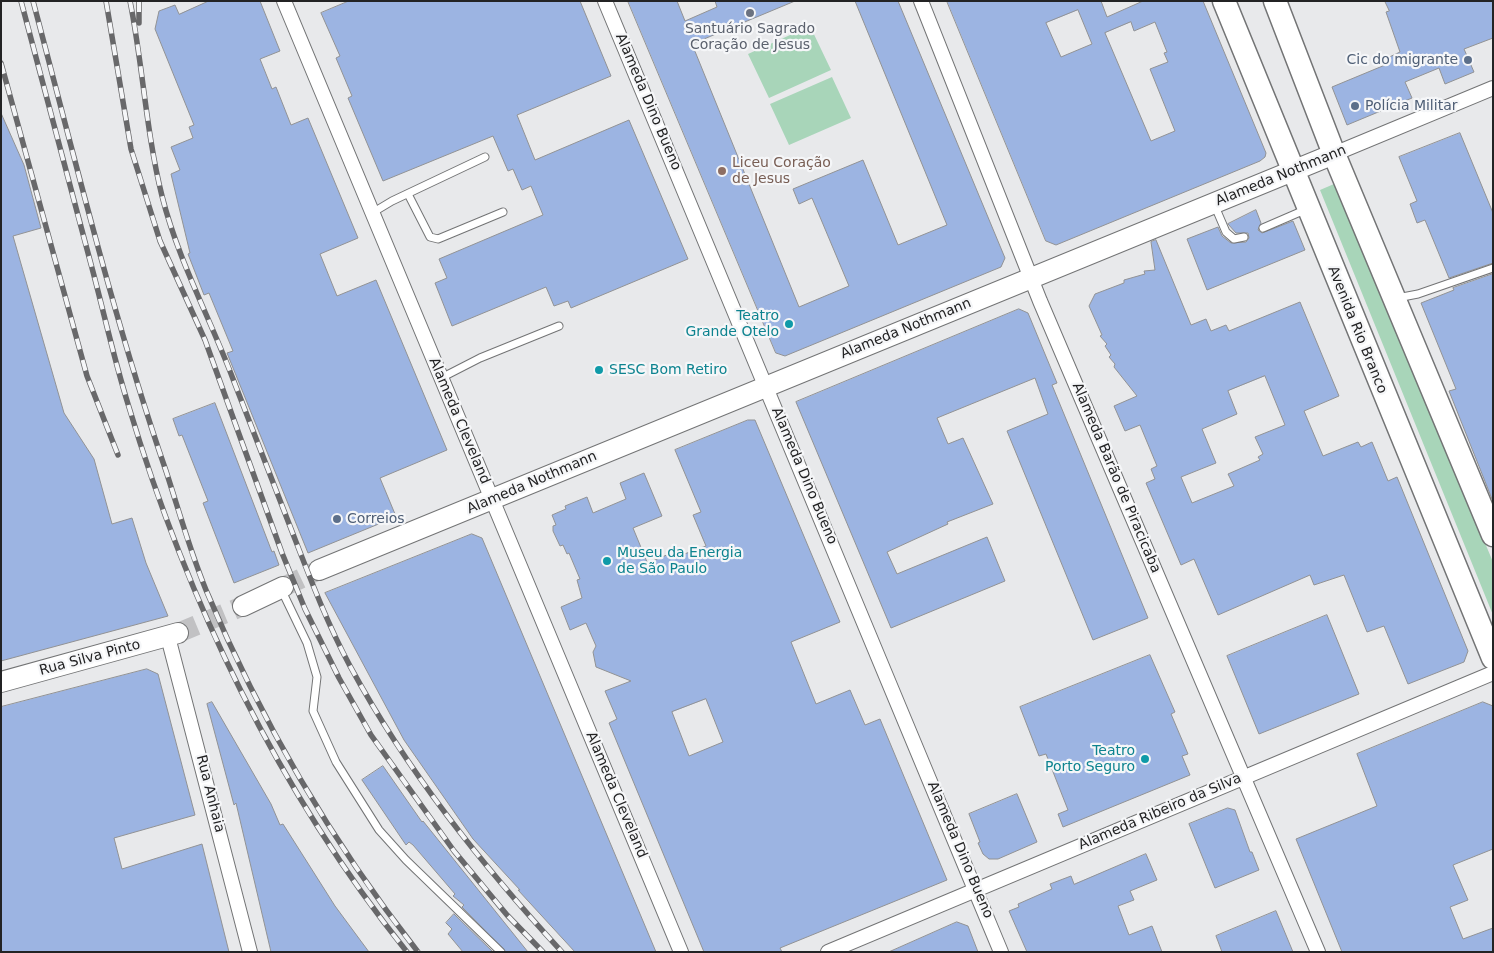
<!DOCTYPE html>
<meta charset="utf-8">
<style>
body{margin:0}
#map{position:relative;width:1494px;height:953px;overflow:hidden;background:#e8e9eb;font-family:"DejaVu Sans",sans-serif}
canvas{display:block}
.frame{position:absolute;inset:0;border:2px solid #232324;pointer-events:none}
</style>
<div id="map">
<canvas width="1494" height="953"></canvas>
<div class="frame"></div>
</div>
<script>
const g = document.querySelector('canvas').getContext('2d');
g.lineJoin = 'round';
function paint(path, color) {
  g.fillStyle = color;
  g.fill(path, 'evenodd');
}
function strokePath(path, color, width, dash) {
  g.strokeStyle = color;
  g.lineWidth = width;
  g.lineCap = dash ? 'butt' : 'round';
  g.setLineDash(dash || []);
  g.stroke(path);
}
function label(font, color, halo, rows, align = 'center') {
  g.font = font + ' "DejaVu Sans",sans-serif';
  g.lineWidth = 4.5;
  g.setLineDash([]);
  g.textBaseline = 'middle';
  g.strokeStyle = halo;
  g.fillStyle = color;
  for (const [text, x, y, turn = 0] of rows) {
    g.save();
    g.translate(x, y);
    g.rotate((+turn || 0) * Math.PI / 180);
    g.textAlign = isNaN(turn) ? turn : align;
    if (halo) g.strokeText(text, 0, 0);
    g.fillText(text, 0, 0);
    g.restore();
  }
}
paint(new Path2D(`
 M810,26L831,70L769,98L748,54Z
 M832,77L851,118L789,145L770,104Z
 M1334,184L1493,562V615L1320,190Z`), '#a8d5b9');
const building = new Path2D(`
 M209,1H260L280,51L260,59L272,89L276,87L291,125L308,118L358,238L320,254L337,296L376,280L447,450L380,478L395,514L380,520L381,523L308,553L227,353L233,351L209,293L204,295L188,254L190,253L171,174L180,170L171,147L193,138L189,127L194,125L155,29L159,11L175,5L179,14Z
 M349,1H580L611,76L517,115L535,160L629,120L688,259L571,308L568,301L554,306L546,287L452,326L435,283L447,278L439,259L543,215L531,186L522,190L513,169L508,171L493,136L383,181L348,98L352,96L336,58L340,56L321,13Z
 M628,1H677L685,21L717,7L715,1H795L692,44L799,307L849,286L812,198L799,204L793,189L863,160L898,245L947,225L855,1H898L1005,258L1001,267L785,356L776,353Z
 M947,1H1101L1107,17L1143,1H1203L1266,153L1265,157L1260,161L1056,245L1046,241ZM1078,10L1092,44L1061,57L1046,23ZM1131,22L1134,31L1155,22L1167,52L1164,53L1168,62L1150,69L1175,131L1151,141L1105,33Z
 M1385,1H1493V38L1464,49L1474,72L1445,84L1439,68L1405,82L1412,98L1347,125L1332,87L1385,65L1383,60L1400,52L1386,12L1389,11Z
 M1,113L24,165L41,228L13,236L64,413L94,459L112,524L132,518L146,563L168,616L1,661Z
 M1460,133L1493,213V263L1449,278L1425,220L1417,223L1410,204L1417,201L1399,157Z
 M1256,210L1261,223L1258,230L1262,233L1293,221L1305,250L1207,290L1187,239L1218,227L1222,236L1231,243L1246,242L1249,238L1248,233H1236L1228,224Z
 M1156,240L1191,325L1206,319L1211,331L1226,325L1229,331L1300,302L1339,396L1304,411L1323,456L1358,442L1361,447L1372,442L1388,481L1397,477L1468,651L1464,662L1408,684L1384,626L1367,632L1344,575L1314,585L1310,575L1218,615L1194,559L1181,565L1146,483L1155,479L1151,469L1157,466L1140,425L1125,431L1114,406L1137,396L1114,367L1115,364L1109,357L1111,355L1105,346L1107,344L1100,336L1102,335L1089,306L1095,294L1124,283V280L1145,274L1144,271L1155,270L1151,242ZM1265,376L1285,425L1255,437L1263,454L1258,457L1260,460L1228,474L1234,486L1192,503L1181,477L1216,463L1202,429L1237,414L1228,391Z
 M1493,274V498L1492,499L1449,391L1456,389L1421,303L1454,290L1453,288Z
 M1019,309L1028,313L1052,371L1057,383L1052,385L1148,618L1093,640L1007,431L1048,414L1035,378L937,418L948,444L963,438L993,504L947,522L948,524L887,552L897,574L987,537L1005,581L891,628L796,402Z
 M215,403L272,552L274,551L279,565L234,583L203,503L208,501L182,435L179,436L173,419Z
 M748,420H755L840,622L791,642L816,704L850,690L865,725L880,719L947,880L780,948L782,952H704L609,723L617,719L605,691L631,681L596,667L593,652L596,646L586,623L570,630L561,607L582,598L577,580L580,579L569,553L567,554L563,545L560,546L553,531V526L556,525L552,515L566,509L565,506L587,497L593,513L626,499L620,483L644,473L662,516L633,528L647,562L648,563L676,551L679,556L706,546L693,515L701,512L675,450ZM706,699L723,742L689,756L672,712Z
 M472,534L482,538L656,952H575L518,890H520L473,839L404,740L325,593Z
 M1327,615L1359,694L1259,734L1227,656Z
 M1150,655L1175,712L1171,714L1188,754L1182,756L1190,775L1063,827L1058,814L1068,810L1046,754L1039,756L1020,707Z
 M147,669L158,674L195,815L114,838L122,869L202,844L229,952H1V707Z
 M212,702L271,804L280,825L283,824L335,906L369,952H271L236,803L234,805L207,704Z
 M1483,702L1493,706V849L1453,865L1468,900L1450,907L1463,939L1493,928V952H1342L1296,839L1377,806L1357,754Z
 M383,766L422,822L423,821L528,952H506L462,907L464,905L453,896L455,894L413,845L409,842L406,845L362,780Z
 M1017,794L1037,842L998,859H989L983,854L978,843L980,842L969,814Z
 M1228,808L1235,810L1250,852H1252L1259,870L1215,888L1189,824Z
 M1146,854L1157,880L1130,891L1134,900L1118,906L1129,935L1152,926L1162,952H1027L1009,911L1019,907L1018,904L1052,889L1050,884L1071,876L1074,884Z
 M1276,911L1293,952H1222L1216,936Z
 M454,914L493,952H463L448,934L452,929L446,923Z
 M957,922L968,926L978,952H889Z`);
paint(building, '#9cb4e2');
strokePath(building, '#919294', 1);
strokePath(new Path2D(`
 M283,587L319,570
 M178,633L243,606`), '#c1c1c3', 20, [20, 10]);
const lane = new Path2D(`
 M408,194L430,237L438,239L503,212
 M1214,204L1226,232L1234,239L1244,237
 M372,213L392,201L485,157
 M1263,228L1307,209
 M1397,298L1418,294L1493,268
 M441,378L480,358L559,326
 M282,591L307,643L317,677L313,711L336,762L379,830L406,860L501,952`);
const street = new Path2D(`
 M284,1L681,952
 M605,1L1001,952
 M921,1L1040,301L1318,952
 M1334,154L1493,88
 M168,637L250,952
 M828,952L1493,673`);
const secondary = new Path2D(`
 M319,570L1334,154
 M243,606L283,587
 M1,682L178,633`);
const primary = new Path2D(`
 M1224,1L1493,658
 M1275,1L1334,154L1493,535`);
strokePath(lane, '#737475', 9);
strokePath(street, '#737475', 16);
strokePath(secondary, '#737475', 22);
strokePath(primary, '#737475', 25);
strokePath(lane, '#fff', 7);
strokePath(street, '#fff', 14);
strokePath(secondary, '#fff', 20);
strokePath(primary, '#fff', 22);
const rail = new Path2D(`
 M21,1C45,90 68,179 92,268C104,313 114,359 128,404C187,601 278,791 407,952
 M33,1C75,159 113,317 166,471C179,511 190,551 206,590C260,719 331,841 418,952
 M106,1L131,149L160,241L205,340L282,553L305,609L339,678L371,735L454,851L507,915L543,952
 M130,1C143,66 146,132 162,196C178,260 210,318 233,379C253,431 273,482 293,534C310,578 327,623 350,666C407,771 481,864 562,952
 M139,1V23
 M1,63L87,376L118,455`);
strokePath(rail, '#68686a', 5.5);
strokePath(rail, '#f5f6f8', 4, [11]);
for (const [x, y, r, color] of [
 [750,13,5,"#6b7280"],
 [1468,60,5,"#5c6f8a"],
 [1355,106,5,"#5c6f8a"],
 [722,171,5,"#8d6e63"],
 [789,324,5,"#0f9aa8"],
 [599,370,5,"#0f9aa8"],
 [337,519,5,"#5c6f8a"],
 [607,561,5,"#0f9aa8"],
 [1145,759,5,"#0f9aa8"]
]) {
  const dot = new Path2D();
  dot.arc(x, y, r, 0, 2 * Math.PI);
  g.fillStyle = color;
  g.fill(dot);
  strokePath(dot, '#f5f6f8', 2);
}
label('14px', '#5b616d', '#f5f6f8', [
 ["Santuário Sagrado",750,29],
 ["Coração de Jesus",750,45]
]);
label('14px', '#4e5e75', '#f5f6f8', [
 ["Cic do migrante",1458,60,"right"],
 ["Polícia Militar",1365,106],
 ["Correios",347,519]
], 'left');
label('14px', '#232324', '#f5f6f8', [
 ["Alameda Dino Bueno",648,102,67],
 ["Alameda Nothmann",1281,176,-22],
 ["Alameda Nothmann",906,329,-22],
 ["Avenida Rio Branco",1357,330,68],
 ["Alameda Cleveland",459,421,67],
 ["Alameda Dino Bueno",804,476,67],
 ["Alameda Barão de Piracicaba",1116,478,67],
 ["Alameda Nothmann",532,483,-23],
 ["Rua Silva Pinto",90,658,-15],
 ["Rua Anhaia",210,794,76],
 ["Alameda Cleveland",616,795,67],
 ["Alameda Ribeiro da Silva",1160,812,-23],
 ["Alameda Dino Bueno",960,850,67]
]);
label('14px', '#785e54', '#f5f6f8', [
 ["Liceu Coração",732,163],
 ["de Jesus",732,179]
], 'left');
label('14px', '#0d838f', '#f5f6f8', [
 ["Teatro",779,316],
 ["Grande Otelo",779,332],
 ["SESC Bom Retiro",609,370,"left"],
 ["Museu da Energia",617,553,"left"],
 ["de São Paulo",617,569,"left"],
 ["Teatro",1135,751],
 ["Porto Seguro",1135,767]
], 'right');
</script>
